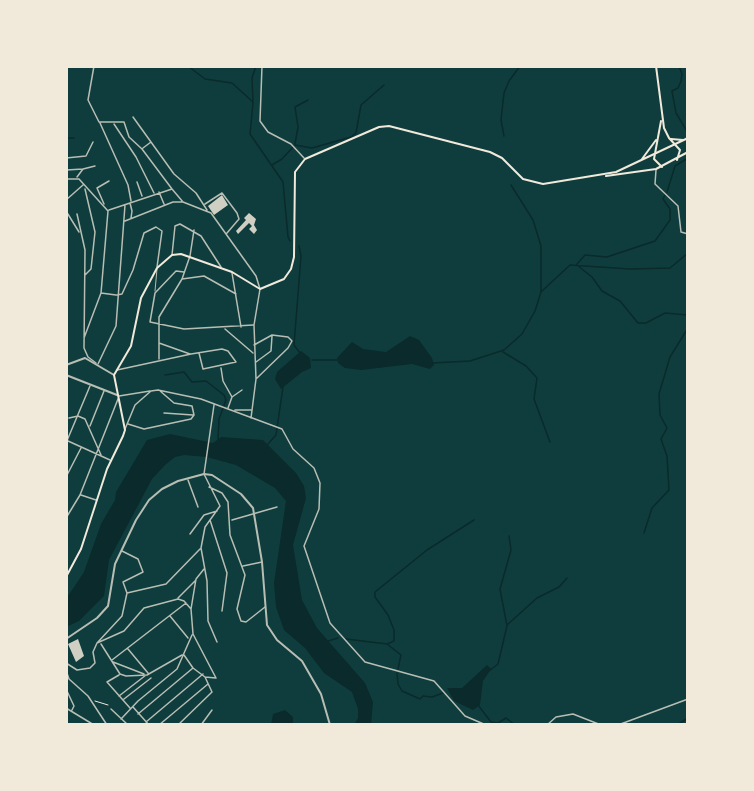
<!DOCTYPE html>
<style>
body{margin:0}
#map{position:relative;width:754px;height:791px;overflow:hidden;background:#0f3d3e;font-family:Poppins,sans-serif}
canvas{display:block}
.frame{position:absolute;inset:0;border:68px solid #f1e9da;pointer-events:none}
</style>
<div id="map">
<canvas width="754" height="791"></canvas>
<div class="frame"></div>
</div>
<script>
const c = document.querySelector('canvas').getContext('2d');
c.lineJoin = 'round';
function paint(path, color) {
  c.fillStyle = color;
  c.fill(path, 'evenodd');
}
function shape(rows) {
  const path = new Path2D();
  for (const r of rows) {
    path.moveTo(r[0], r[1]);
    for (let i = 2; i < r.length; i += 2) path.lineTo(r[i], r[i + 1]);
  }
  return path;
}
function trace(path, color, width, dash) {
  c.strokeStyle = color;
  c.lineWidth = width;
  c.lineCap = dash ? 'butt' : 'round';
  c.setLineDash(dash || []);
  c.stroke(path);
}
paint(shape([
 [410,336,419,340,432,358,434,365,430,369,412,364,361,370,345,368,338,363,337,358,352,342,363,349,386,352],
 [301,351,310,358,311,368,302,372,281,389,275,379,277,372],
 [170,434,213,443,221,437,263,440,296,473,304,486,306,498,293,545,302,600,317,628,365,683,373,702,371,725,354,725,358,718,358,709,352,692,324,673,305,648,284,630,276,607,274,583,286,501,275,488,236,465,207,457,184,455,175,457,165,465,152,479,109,560,104,596,79,621,66,627,66,599,84,572,101,524,115,500,116,492,147,440],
 [487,665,491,669,483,681,480,705,473,710,454,701,447,688,462,688],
 [285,710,293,717,293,725,271,725,273,714]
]), '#0a2a2b');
trace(shape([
 [188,66,205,79,232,83,253,102],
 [256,66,252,78,253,103,250,134,283,182,288,237,290,241],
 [679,66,682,74,681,81,678,88,672,91,676,113,688,133],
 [504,136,501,120,504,93,509,81,520,66],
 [66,138,74,138],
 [295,144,298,127,295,107,308,100],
 [295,145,312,148,351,137,356,133,361,105,384,85],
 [272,165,282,159,293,147],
 [667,192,675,166,688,158],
 [299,246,301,256,294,345,300,353],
 [577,264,585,255,607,257,655,241,670,220,670,209,663,199,665,195],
 [577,265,592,277,602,291,620,301,638,323,646,323,665,313,688,315],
 [542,291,570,265,630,269,670,268,688,253],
 [503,352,526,366,537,378,534,399,550,442],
 [312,360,337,360],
 [432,363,470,361,504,350,522,334,535,311,541,292,541,246,533,220,511,185],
 [165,375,184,372,192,382,206,381,224,395,226,400,219,419,218,439],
 [66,382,70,378],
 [268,444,276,435,283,387],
 [644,533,652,508,669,490,667,456,661,439,667,428,660,415,659,394,670,357,688,328],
 [507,625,537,598,559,587,567,578],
 [346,639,387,644,401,655,398,669],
 [328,641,338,638],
 [387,644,394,641,394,630,388,615,375,597,375,592,427,550,474,520],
 [489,671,498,664,507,626,500,589,511,550,509,536],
 [397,673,398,684,402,691,420,699,423,696,432,697,443,693],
 [478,705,491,722,498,723,506,718,515,725],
 [677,725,688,718]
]), '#0a2a2b', 1.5);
paint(shape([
 [222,195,228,205,214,215,208,206],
 [249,213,256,219,254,225,257,230,254,234,249,229,252,226,249,223,238,234,236,231,246,220,244,218],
 [78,639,84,656,76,662,68,644]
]), '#cfcfc3');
trace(shape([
 [95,701,108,705]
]), '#f1e9da', 1);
trace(shape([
 [155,291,157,269]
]), '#b8beb3', 1);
trace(shape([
 [94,66,88,100,99,122,124,122,129,137,142,149,172,189,183,202,211,213,256,276,260,289,254,325,256,379,251,418],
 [262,66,260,121,268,132,291,144,304,158],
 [133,117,174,174,196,193,207,210],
 [100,123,128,185,131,201],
 [114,124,136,157,154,193],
 [143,148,151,142],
 [66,158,86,156,93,142],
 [66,170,83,169],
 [656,170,655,184,678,206,681,232,688,234],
 [77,177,83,169,95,166],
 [66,179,79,179,108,211,101,293,84,338],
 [137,182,142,196],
 [85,189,95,232,91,269,85,275],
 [159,192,164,204],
 [66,200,83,185],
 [130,203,132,211,131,218],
 [104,204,97,188,109,181],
 [205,204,222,193,237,213,239,219,227,233],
 [109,210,172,189],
 [66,211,79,232],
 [77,214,85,250,84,348,88,357,96,363],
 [125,221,173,202,183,202],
 [172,255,175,226,180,224,201,236,221,267],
 [184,272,176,271,155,293,150,322,184,329,253,325],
 [232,273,241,327],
 [182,279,204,276,236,294],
 [101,293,116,295],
 [117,295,122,294,133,270,144,233,156,227,162,231,157,267],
 [225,329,253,353],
 [159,343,190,354],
 [254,345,272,335,288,337,292,341,288,348,257,378],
 [159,359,159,317,182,279,190,256,194,230],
 [256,362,271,351,272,336],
 [98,364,116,326,125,205],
 [221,368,223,381,232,397],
 [117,370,191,354,222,349,228,351,236,362,203,369,199,353],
 [159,390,174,403,192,406,194,415],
 [119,396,150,391],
 [214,405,204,474,220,506,205,527,201,548,207,581,208,621,217,642],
 [228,408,232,397,242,390],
 [235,410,251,410],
 [164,413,193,415],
 [69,418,78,416,85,419,101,455],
 [128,424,144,429,191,419,194,415],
 [90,426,104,391],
 [125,429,135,405,151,391,158,390,201,399,282,429,293,449,314,468,320,483,319,509,304,546,330,623,365,662,434,681,465,716,486,725],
 [68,441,110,460],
 [66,443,90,386],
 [66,477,81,448],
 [188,480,198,507],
 [209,487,222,493,228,502,230,535,245,575,237,609,241,621,246,622,265,607],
 [81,495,96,500],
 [66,518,80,495,118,399],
 [210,520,227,573,222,611],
 [232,520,277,507],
 [190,534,204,515,217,511],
 [243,566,262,562],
 [127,593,166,584,200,549],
 [178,598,196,580],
 [191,609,196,579,204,569],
 [170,616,188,638],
 [97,643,122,616,127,593,123,582,143,572,138,559,122,551],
 [101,644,120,674,126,676,147,675,182,655],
 [128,649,148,673],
 [112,660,186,603],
 [66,661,66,669],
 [113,662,144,674],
 [66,663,77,670,90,668,95,663,93,652,97,643,124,631,144,608,178,599,184,601,191,609,193,634,216,678,205,677],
 [66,670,69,679,88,696,107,725],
 [119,675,107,682,130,708],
 [66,689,74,706,72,710],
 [119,696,146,675],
 [124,699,151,678],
 [133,707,149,725],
 [66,708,94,725],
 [111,709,128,725],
 [138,714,193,668],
 [121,719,138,701,177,669,192,635],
 [146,722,203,674],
 [159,725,208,684],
 [178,725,212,692,205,677,193,668,184,655],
 [201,725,212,710],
 [547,725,556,717,573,714,601,725],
 [618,725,688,699]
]), '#b8beb3', 1.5);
trace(shape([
 [66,365,85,358,114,375],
 [66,375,117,395],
 [66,639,97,618,108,606,115,564,136,520,149,500,162,489,178,481,204,474,212,475,241,494,253,508,262,562,267,625,277,640,302,661,321,694,330,725]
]), '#b8beb3', 2);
trace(shape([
 [656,66,664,128,669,138,680,150,677,160],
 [661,121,654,159,662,167],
 [671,139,683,140],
 [642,159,656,140],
 [606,176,656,169,688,152],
 [66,577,81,549,107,469,123,436,125,430,114,375,131,346,141,298,157,268,172,255,181,254,232,272,260,289,284,279,291,269,294,257,295,172,305,159,379,127,389,126,490,152,502,158,523,179,543,184,616,172,688,138]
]), '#f1e9da', 2);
</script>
